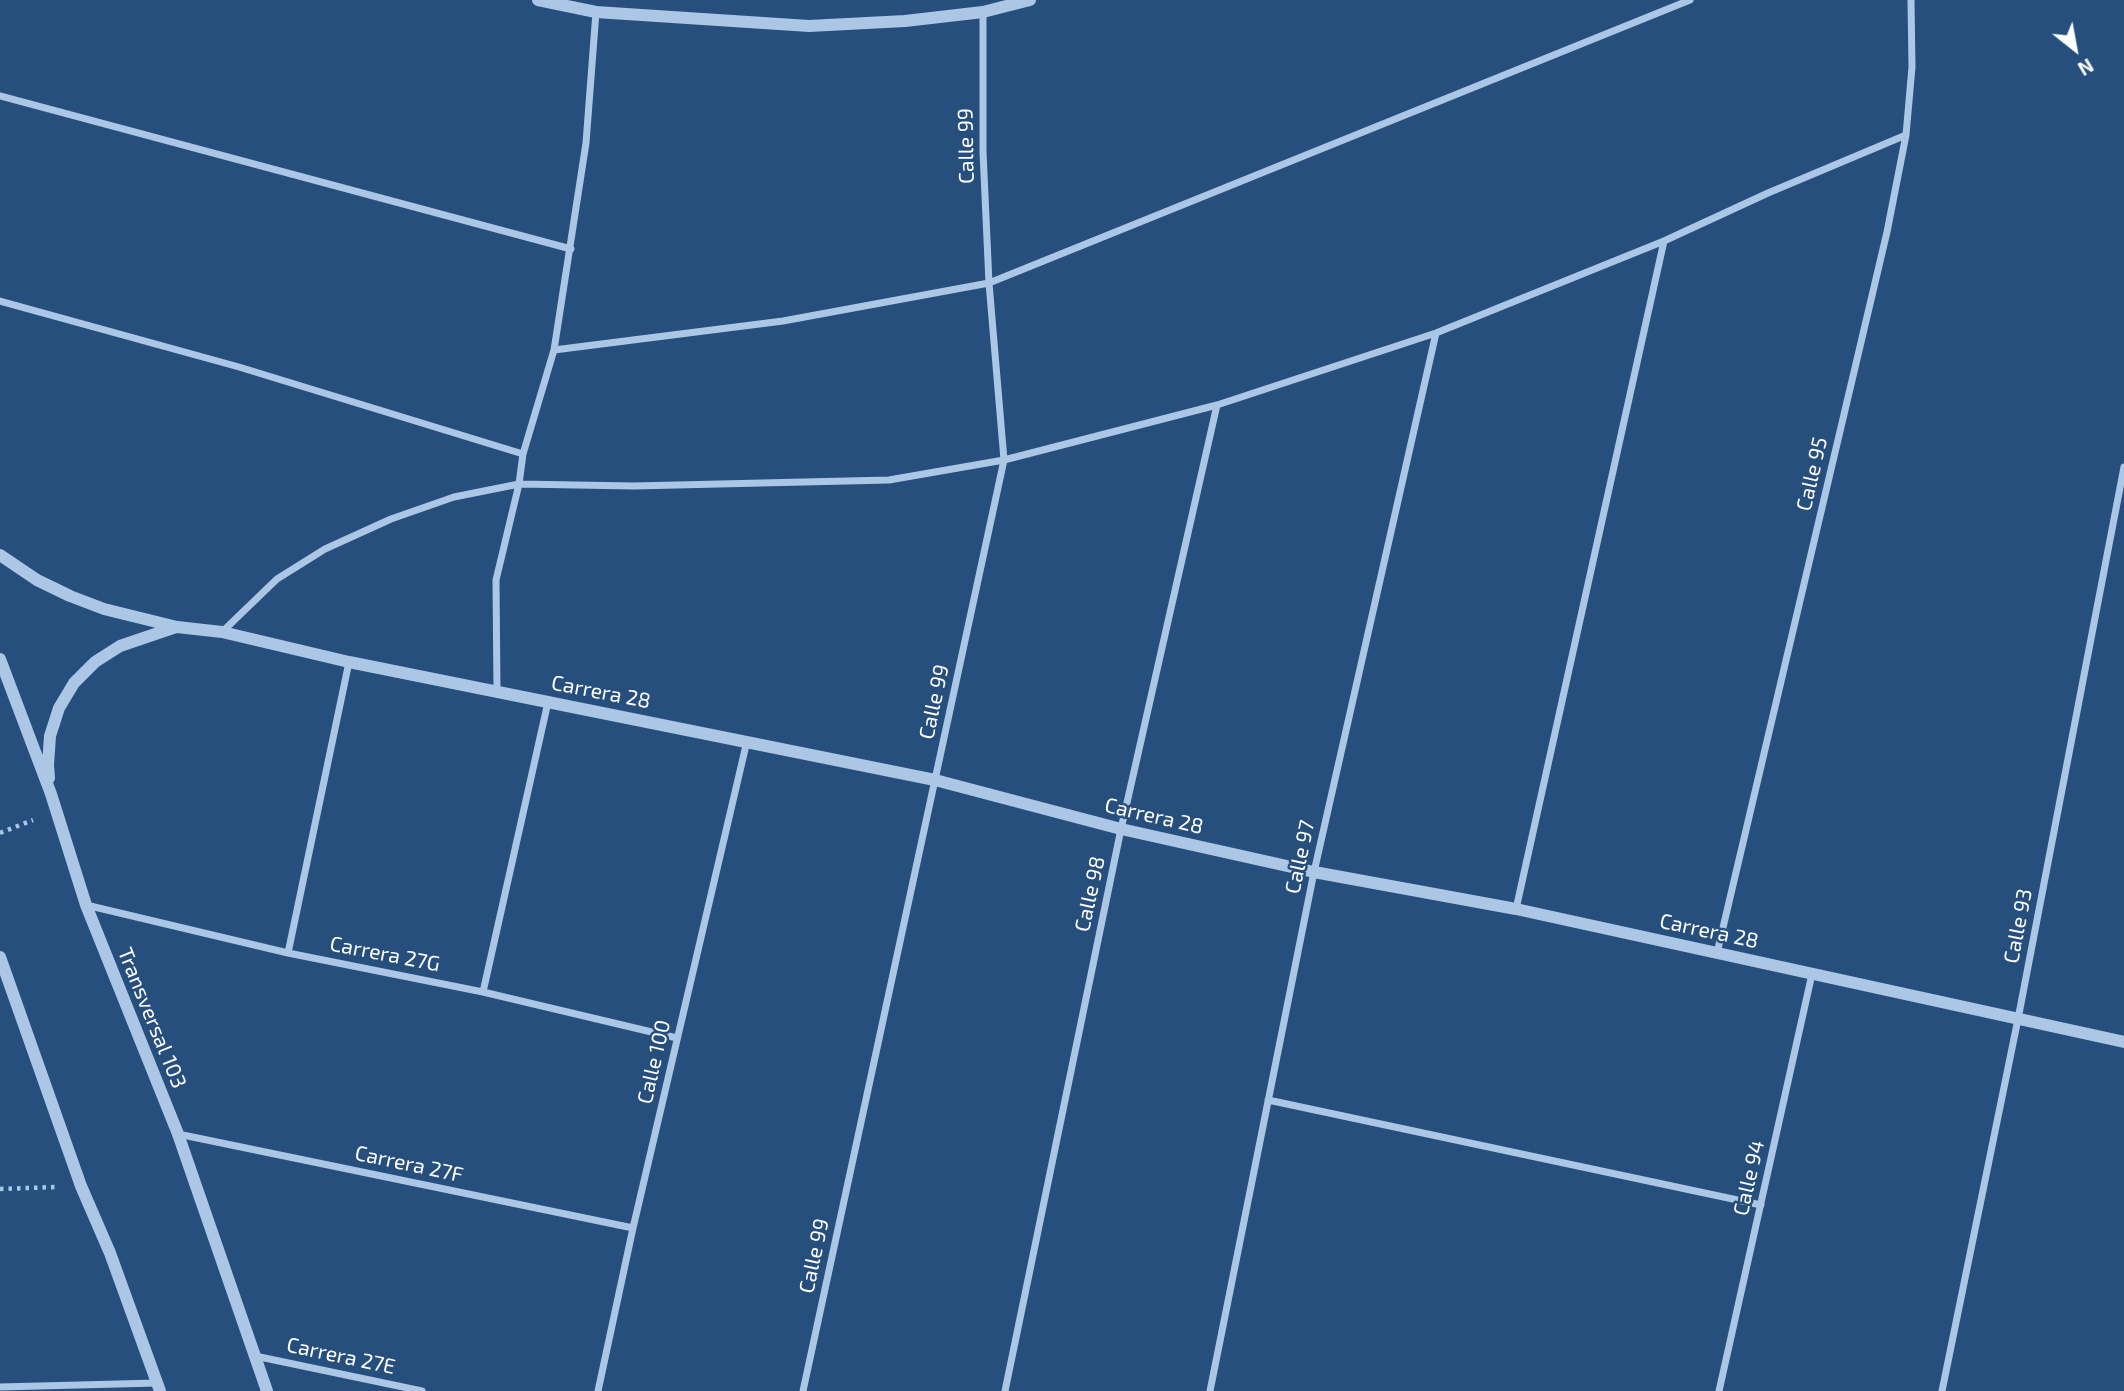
<!DOCTYPE html>
<style>
body{margin:0}
#map{position:relative;width:2124px;height:1391px;overflow:hidden;background:#264f7d;font-family:"Exo 2",sans-serif}
canvas{display:block}
.north{position:absolute;left:2040px;top:14px;width:70px;height:70px;-webkit-text-stroke:5px #264f7d;paint-order:stroke;rotate:149deg;font-size:19px;font-weight:700;line-height:28px;text-align:center;color:#fff}
.north::after{content:'';display:block;margin:auto;width:24px;height:32px;background:#fff;clip-path:polygon(50% 0,100% 100%,50% 72%,0 100%)}
</style>
<div id="map">
<canvas width="2124" height="1391"></canvas>
<div class="north">N</div>
</div>
<script>
const c = document.querySelector('canvas').getContext('2d');
c.lineJoin = 'round';
function shape(rows) {
  const path = new Path2D();
  for (const r of rows) {
    path.moveTo(r[0], r[1]);
    for (let i = 2; i < r.length; i += 2) path.lineTo(r[i], r[i + 1]);
  }
  return path;
}
function trace(path, color, width, dash) {
  c.strokeStyle = color;
  c.lineWidth = width;
  c.lineCap = dash ? 'butt' : 'round';
  c.setLineDash(dash || []);
  c.stroke(path);
}
function label(font, color, halo, rows, align = 'center') {
  c.font = font + ' "Exo 2",sans-serif';
  c.lineWidth = 5;
  c.setLineDash([]);
  c.textBaseline = 'middle';
  c.strokeStyle = halo;
  c.fillStyle = color;
  for (const [text, x, y, turn = 0] of rows) {
    c.save();
    c.translate(x, y);
    c.rotate((+turn || 0) * Math.PI / 180);
    c.textAlign = isNaN(turn) ? turn : align;
    if (halo) c.strokeText(text, 0, 0);
    c.fillText(text, 0, 0);
    c.restore();
  }
}
trace(shape([
 [0,833,33,820],
 [0,1189,55,1187]
]), '#abc7e5', 4.5, [3.5, 5]);
trace(shape([
 [0,96,571,249],
 [0,301,239,367,523,454],
 [554,350,783,321,989,283,1690,0],
 [222,632,277,579,325,549,391,519,454,497,519,484,634,486,889,480,1004,460,1217,405,1436,333,1664,241,1768,193,1906,135],
 [497,690,496,580,519,484,523,454,554,350,586,143,596,12],
 [86,905,288,953,483,992,677,1038],
 [1516,909,1664,241],
 [288,953,349,662],
 [1717,953,1887,232,1906,135,1912,67,1911,0],
 [483,992,548,702],
 [1268,1100,1761,1205],
 [178,1134,633,1228],
 [255,1356,422,1391],
 [0,1387,157,1383],
 [598,1391,633,1228,747,741],
 [803,1391,1004,460,989,283,983,152,983,12],
 [1005,1391,1121,829,1217,405],
 [1210,1391,1314,872,1436,333],
 [1719,1391,1812,974],
 [1942,1391,2018,1019,2124,467]
]), '#abc7e5', 7);
trace(shape([
 [538,0,596,12,809,26,905,21,983,12,1030,0],
 [0,555,37,580,70,596,104,609,177,627,222,632,349,662,935,780,1121,829,1314,872,1516,909,2124,1042],
 [0,659,51,794,86,905,178,1134,267,1391],
 [49,778,48,765,50,736,59,708,74,683,95,662,120,646,176,627],
 [0,957,81,1186,110,1253,160,1391]
]), '#abc7e5', 12);
label('21px', '#fff', '#264f7d', [
 ["Calle 99",966,146,-91],
 ["Calle 95",1812,474,-77],
 ["Carrera 28",601,692,11],
 ["Calle 99",934,702,-78],
 ["Carrera 28",1154,816,13],
 ["Calle 97",1300,857,-78],
 ["Calle 98",1090,894,-78],
 ["Calle 93",2018,926,-79],
 ["Carrera 28",1709,931,12],
 ["Carrera 27G",385,954,11],
 ["Transversal 103",152,1018,68],
 ["Calle 100",654,1062,-77],
 ["Carrera 27F",409,1164,12],
 ["Calle 94",1749,1178,-77],
 ["Calle 99",814,1256,-78],
 ["Carrera 27E",341,1356,12]
]);
</script>
